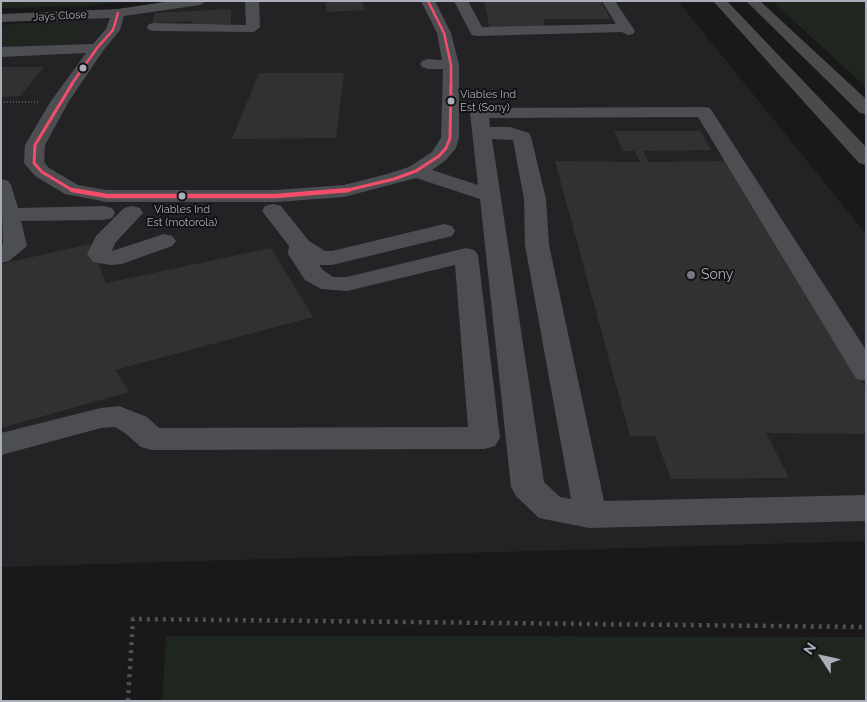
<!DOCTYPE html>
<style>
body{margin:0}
#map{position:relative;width:867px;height:702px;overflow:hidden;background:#191919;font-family:Raleway,sans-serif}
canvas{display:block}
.frame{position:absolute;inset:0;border:2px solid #aaaeba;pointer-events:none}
.north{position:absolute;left:797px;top:632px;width:50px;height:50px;-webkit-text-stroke:4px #131315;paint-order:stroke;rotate:305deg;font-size:14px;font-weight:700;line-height:20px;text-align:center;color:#aaaeba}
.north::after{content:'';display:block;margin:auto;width:18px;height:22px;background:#aaaeba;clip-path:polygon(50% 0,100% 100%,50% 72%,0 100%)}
</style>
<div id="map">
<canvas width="867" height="702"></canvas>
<div class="frame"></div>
<div class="north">N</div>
</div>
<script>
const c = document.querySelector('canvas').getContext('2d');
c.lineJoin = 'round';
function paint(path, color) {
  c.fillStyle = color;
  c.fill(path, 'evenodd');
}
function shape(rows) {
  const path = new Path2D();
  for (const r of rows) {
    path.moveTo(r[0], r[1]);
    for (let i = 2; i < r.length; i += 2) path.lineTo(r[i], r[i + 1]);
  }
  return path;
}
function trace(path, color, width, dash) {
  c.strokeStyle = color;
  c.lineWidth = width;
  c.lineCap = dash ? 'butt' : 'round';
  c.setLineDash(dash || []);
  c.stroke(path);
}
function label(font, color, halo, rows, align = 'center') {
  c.font = font + ' Raleway,sans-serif';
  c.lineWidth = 4;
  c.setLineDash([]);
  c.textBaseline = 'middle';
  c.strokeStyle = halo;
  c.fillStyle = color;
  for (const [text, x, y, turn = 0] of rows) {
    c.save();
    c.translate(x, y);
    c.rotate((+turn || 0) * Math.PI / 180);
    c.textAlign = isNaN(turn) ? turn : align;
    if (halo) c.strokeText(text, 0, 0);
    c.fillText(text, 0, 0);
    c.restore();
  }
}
paint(shape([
 [203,1,678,1,866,234,866,541,1,567,1,27]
]), '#232325');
paint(shape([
 [1,1,131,1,84,6,1,8],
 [772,1,866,1,866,87],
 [26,23,74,24,83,27,84,39,33,47,1,44,1,25],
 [166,636,866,637,866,701,162,701]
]), '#1f2620');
paint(shape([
 [325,1,362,1,365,10,327,12],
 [484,1,601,2,611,19,543,19,546,30,490,30],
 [231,9,231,24,192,26,193,21,152,23,155,13],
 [1,67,44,67,20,96,1,97],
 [259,73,344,73,336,138,232,139],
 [614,131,701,131,711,150,643,151,649,162,727,161,866,388,866,434,766,433,789,478,671,479,655,436,630,436,555,161,640,162,635,151,623,151],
 [90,244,106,283,271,248,313,317,115,370,129,392,1,428,1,264]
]), '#313131');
trace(shape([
 [1,102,38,102]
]), '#4f5054', 2, [1, 2]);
trace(shape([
 [128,701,133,619,866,627]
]), '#4f5054', 4.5, [3, 5]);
paint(shape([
 [171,1,206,1,200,5,124,16,120,30,103,51,69,101,45,145,44,162,49,168,78,185,107,190,276,190,344,185,387,174,409,167,432,152,441,138,443,69,428,69,422,67,420,64,422,61,428,59,442,60,437,33,421,1,435,1,451,33,459,65,459,138,456,148,446,160,432,170,478,185,470,113,473,109,479,108,704,107,710,108,866,350,866,381,856,379,852,372,698,117,489,118,490,127,510,127,529,133,531,137,546,199,549,245,604,501,866,495,866,521,589,528,539,518,516,496,511,487,480,199,416,178,344,197,276,202,107,202,65,194,35,176,24,163,25,145,51,101,86,53,1,57,1,47,93,44,106,29,110,18,1,22,1,14,118,9,171,1],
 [492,139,513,140,524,199,525,245,571,499,560,497,544,482,492,139],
 [245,1,259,1,260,27,254,32,154,31,149,30,147,27,149,24,154,23,246,25,245,1],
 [454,1,468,1,482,27,616,24,602,1,615,1,635,31,633,34,628,35,622,32,477,36,472,35,470,32,454,1],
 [1,179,8,181,11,185,18,208,104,206,112,208,115,213,112,218,104,220,21,221,27,246,9,261,1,263,1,245,3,244,1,179],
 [273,204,281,206,309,241,325,251,332,251,444,224,452,226,455,231,452,236,332,265,319,265,323,270,333,277,347,277,466,248,474,250,478,255,500,438,495,446,484,449,152,450,141,447,125,433,115,427,101,428,1,455,1,433,101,408,119,406,147,417,159,428,468,427,455,265,347,291,321,289,305,280,288,254,289,246,262,211,265,206,273,204],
 [132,206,140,208,143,213,115,243,112,251,164,234,172,236,176,241,172,246,122,264,111,265,93,262,87,254,96,236,124,208,132,206]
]), '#4d4e52');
paint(shape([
 [713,1,727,1,866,147,866,165,859,163,713,1],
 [746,1,760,1,866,99,866,114,860,113,746,1]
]), '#4b4b4e');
trace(shape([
 [428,1,444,33,451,65,451,85],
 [71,85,97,48,113,30,118,13]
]), '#f44d6c', 2.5);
trace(shape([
 [72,84,35,145,34,163,42,172,72,190,78,191],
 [344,191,394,179,416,171,439,156,446,148,450,138,451,84]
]), '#f44d6c', 3);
trace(shape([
 [72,190,107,196,276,196,349,190]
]), '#f44d6c', 4.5);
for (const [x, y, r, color] of [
 [83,68,4.5,"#aaaeba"],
 [451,101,4.5,"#aaaeba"],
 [182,196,4.5,"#aaaeba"],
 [691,275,5,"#777a82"]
]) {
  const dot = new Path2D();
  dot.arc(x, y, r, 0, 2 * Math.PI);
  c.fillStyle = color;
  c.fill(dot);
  trace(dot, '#131315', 2);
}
label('11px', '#aaaeba', '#131315', [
 ["Jays Close",60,16,-3]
]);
label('11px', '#aaaeba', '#131315', [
 ["Viables Ind",460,95],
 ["Est (Sony)",460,108],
 ["Viables Ind",182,210,"center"],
 ["Est (motorola)",182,223,"center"]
], 'left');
label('14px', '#aaaeba', '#131315', [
 ["Sony",701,275]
], 'left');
</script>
